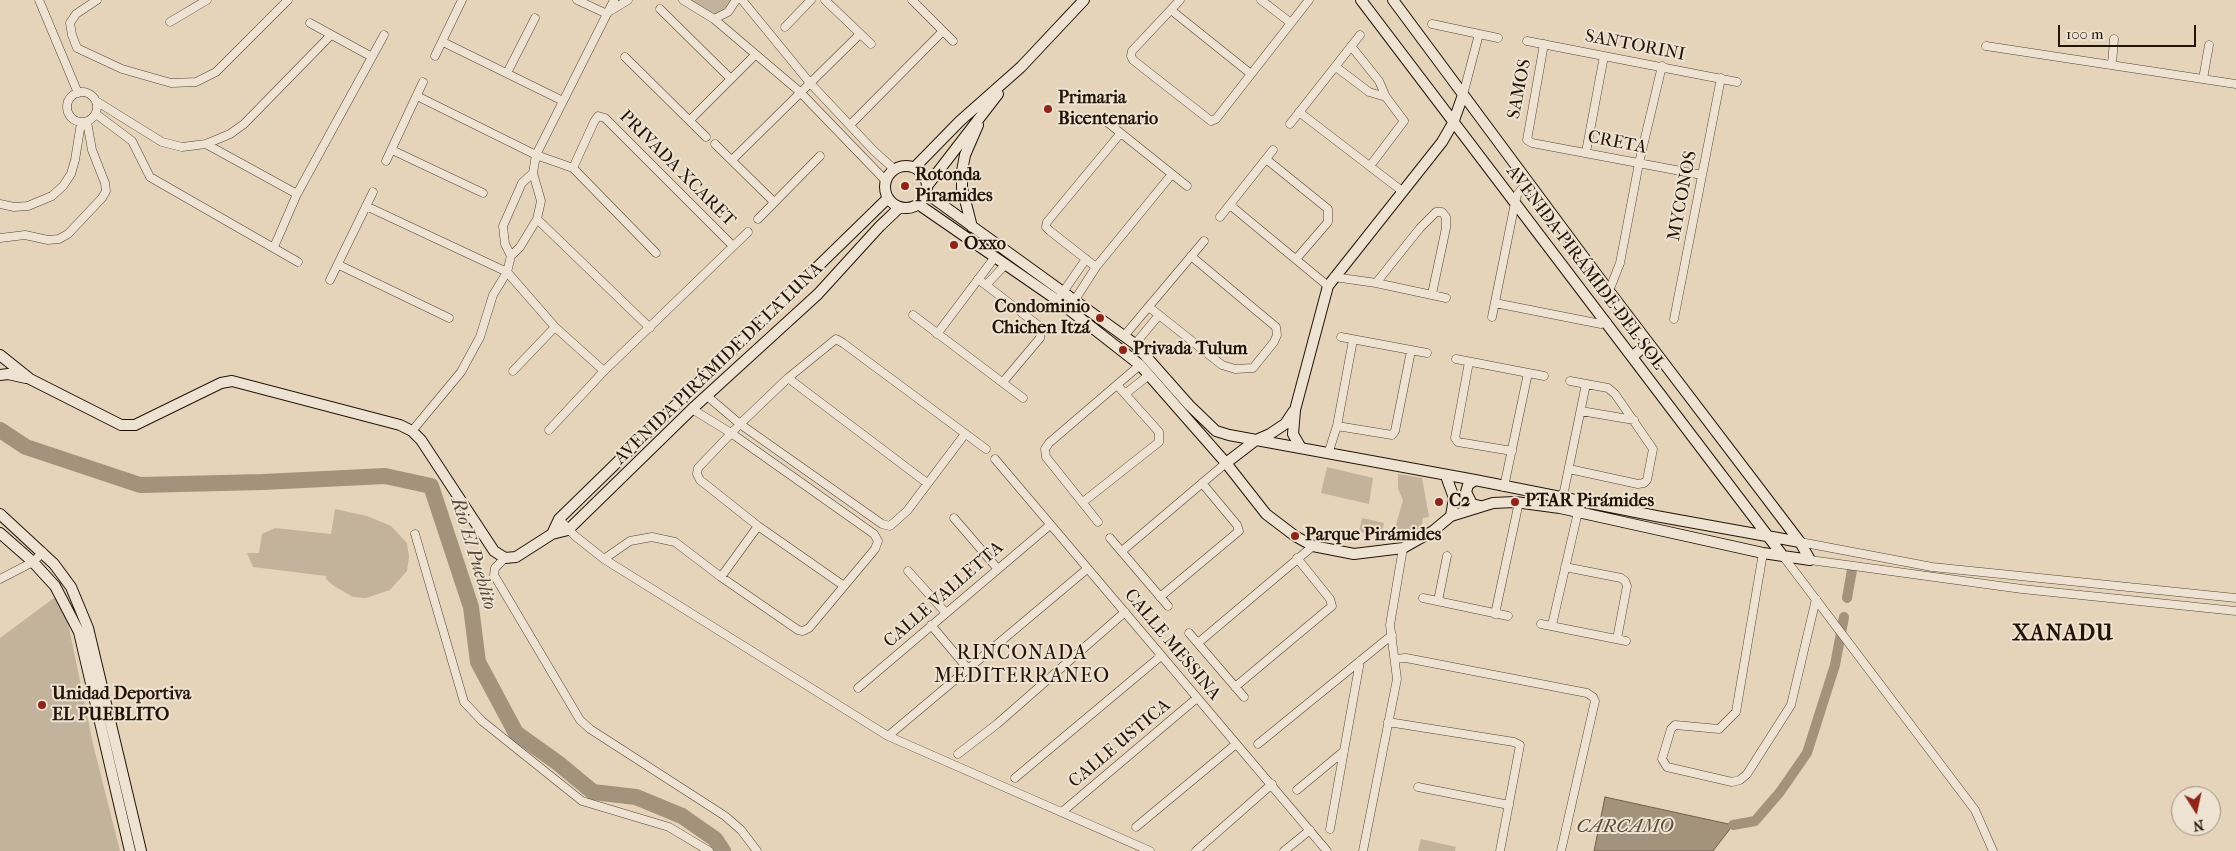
<!DOCTYPE html>
<meta charset="utf-8">
<style>
body{margin:0}
#map{position:relative;width:2236px;height:851px;overflow:hidden;background:#e5d4ba;font-family:"IM FELL French Canon",serif}
canvas{display:block}
.north{position:absolute;left:2171px;top:786px;width:50px;height:50px;box-sizing:border-box;background:#eee3d2;border:1px solid #9d9081;border-radius:50%;rotate:170deg;font-size:14px;font-weight:700;line-height:20px;text-align:center;color:#231407}
.north::after{content:'';display:block;margin:auto;width:18px;height:22px;background:#8f2418;clip-path:polygon(50% 0,100% 100%,50% 72%,0 100%)}
.scale{position:absolute;left:2058px;top:25px;width:138px;height:22px;box-sizing:border-box;border:2px solid #231407;border-top:0;padding-left:6px;font-size:15px;line-height:18px;white-space:nowrap;color:#231407;-webkit-text-stroke:4px #eee3d2;paint-order:stroke}
</style>
<div id="map">
<canvas width="2236" height="851"></canvas>
<div class="north">N</div>
<div class="scale">100 m</div>
</div>
<script>
const c = document.querySelector('canvas').getContext('2d');
c.lineJoin = 'round';
function paint(path, color) {
  c.fillStyle = color;
  c.fill(path, 'evenodd');
}
function shape(rows) {
  const path = new Path2D();
  for (const r of rows) {
    if (r.length === 3) {
      path.moveTo(r[0] + r[2], r[1]);
      path.arc(r[0], r[1], r[2], 0, 2 * Math.PI);
      continue;
    }
    path.moveTo(r[0], r[1]);
    for (let i = 2; i < r.length; i += 2) path.lineTo(r[i], r[i + 1]);
  }
  return path;
}
function trace(path, color, width, dash) {
  c.strokeStyle = color;
  c.lineWidth = width;
  c.lineCap = dash ? 'butt' : 'round';
  c.setLineDash(dash || []);
  c.stroke(path);
}
function label(font, color, halo, rows, align = 'center') {
  c.font = font + ' "IM FELL French Canon",serif';
  c.lineWidth = 4;
  c.setLineDash([]);
  c.textBaseline = 'middle';
  c.strokeStyle = halo;
  c.fillStyle = color;
  for (const [text, x, y, turn = 0] of rows) {
    c.save();
    c.translate(x, y);
    c.rotate((+turn || 0) * Math.PI / 180);
    c.textAlign = isNaN(turn) ? turn : align;
    if (halo) c.strokeText(text, 0, 0);
    c.fillText(text, 0, 0);
    c.restore();
  }
}
paint(shape([
 [683,0,736,0,714,19],
 [1327,467,1373,478,1369,504,1321,493],
 [1398,474,1422,478,1429,517,1423,518,1421,528,1393,541,1388,538,1395,528,1403,500,1398,489],
 [335,509,367,516,391,526,407,543,409,557,407,571,390,590,366,598,353,597,334,586,326,579,326,576,253,567,247,553,259,553,262,534,275,528,331,534],
 [1362,518,1384,523,1381,536,1359,532],
 [58,595,68,623,93,744,120,851,0,851,0,638],
 [1421,839,1456,847,1455,851,1418,851]
]), '#c4b39c');
const water = shape([
 [1605,797,1733,825,1713,851,1594,851,1605,797]
]);
paint(water, '#a3937d');
trace(water, '#70604e', 1);
trace(shape([
 [1847,598,1852,570],
 [1733,825,1755,821,1780,792,1807,753,1835,665,1844,617]
]), '#a3937d', 10);
trace(shape([
 [0,430,26,447,140,485,263,482,385,476,431,486,471,607,478,662,516,733,558,763,593,792,636,797,682,816,715,839,723,851]
]), '#a3937d', 16);
const street = shape([
 [39,0,78,93],
 [97,0,76,14,70,23,72,35,77,48,122,69,171,83,196,82,216,72,288,0],
 [577,0,607,14],
 [683,0,714,19,800,92,885,180],
 [742,0,810,83,874,151,894,169],
 [825,0,871,44],
 [912,0,953,41],
 [1180,0,1132,51,1131,56,1133,60,1211,121,1216,119,1309,0],
 [1261,0,1291,23],
 [660,9,731,79],
 [1171,10,1251,74],
 [610,11,628,0],
 [714,19,728,12,736,0],
 [170,22,207,0],
 [310,23,372,57],
 [1432,24,1498,38],
 [785,27,811,0],
 [1527,41,1737,82],
 [443,42,563,101],
 [1544,44,1527,140,1532,143,1702,175],
 [1351,46,1379,81,1386,97,1404,121,1370,166],
 [1986,46,2236,84],
 [435,56,462,0],
 [625,57,706,137],
 [2112,65,2114,39],
 [1336,67,1369,92,1386,97],
 [507,73,535,18],
 [2203,79,2209,45],
 [82,107,15],
 [1463,95,1479,34],
 [417,96,536,155,573,168,656,253],
 [96,101,162,142,182,147,206,144,230,134,244,124,331,35],
 [1299,112,1402,191],
 [96,114,132,141,150,177,298,262],
 [690,120,755,55],
 [1107,122,1187,186],
 [1290,124,1360,35],
 [850,125,943,31],
 [206,144,297,194],
 [715,144,774,202],
 [392,150,483,193],
 [1586,152,1604,56],
 [1266,159,1328,209,1328,222,1297,258],
 [732,160,860,34],
 [386,161,423,82],
 [573,168,594,122,598,116,605,118,732,245],
 [0,204,14,207,28,206,52,196,63,186,71,174,75,160,81,123],
 [1230,205,1328,286],
 [366,206,507,272,555,327,604,371],
 [1220,217,1273,150],
 [537,219,650,328],
 [758,219,820,156],
 [0,238,25,235,48,240,59,239,68,234,102,198,106,191,105,183,92,150,87,122],
 [274,247,297,194,384,35],
 [511,256,505,244,503,226,522,183,533,173],
 [339,265,449,318],
 [1096,267,1050,231,1046,227,1047,222,1120,134],
 [1334,277,1376,283,1446,298],
 [978,279,1039,326,1041,332,1040,338,1003,382],
 [330,280,373,192],
 [1376,283,1420,228,1436,212,1442,212,1446,217,1446,228,1432,294],
 [986,285,1006,264],
 [1609,291,1620,263,1639,163,1662,66],
 [1061,295,1086,259],
 [1495,303,1601,324,1607,322],
 [1149,307,1222,365,1235,369,1253,368,1274,342,1277,335,1276,327,1191,256],
 [1069,309,1096,267,1172,174],
 [913,315,1023,398],
 [1492,317,1515,203,1517,195,1528,181],
 [1674,319,1721,78],
 [937,334,995,257],
 [1124,336,1204,241],
 [1341,337,1427,353],
 [1135,344,1159,315],
 [1456,359,1544,376],
 [1469,362,1455,438,1458,442,1512,451],
 [513,371,555,327],
 [788,378,927,483],
 [1125,394,1149,375],
 [707,396,740,424,882,524,890,526,907,511,965,434],
 [1581,411,1634,420],
 [1337,426,1392,435,1395,431,1411,351],
 [549,430,604,371,748,232],
 [412,431,461,372,480,337,493,295,507,272,511,256,520,247,537,219,541,201,533,173,536,155,614,0],
 [1328,454,1337,426,1353,340],
 [995,459,1327,851],
 [1569,469,1638,484,1644,483,1647,480,1653,449,1615,394,1608,388,1570,381],
 [1504,487,1528,373],
 [1562,501,1586,384],
 [1083,502,1159,442,1159,432,1117,385],
 [954,518,997,568],
 [559,519,575,536,604,559,888,736,1150,851],
 [1098,522,1046,457,1045,449,1049,443,1140,365],
 [415,534,464,702,482,721,582,801,669,827,709,851],
 [1110,538,1168,606],
 [1800,542,1932,567,2236,598],
 [1122,551,1226,463],
 [1763,553,1736,712,1719,729,1675,725,1671,729,1662,759,1667,767,1732,782,1740,780,1747,774,1791,705,1816,599],
 [1783,556,1975,810,1993,851],
 [505,558,495,568,494,575,580,720,590,729,725,816,741,830,757,851],
 [604,559,630,541,652,537,675,542,721,577,798,630,803,631,809,628,875,549,878,541,874,534,731,433,692,409],
 [1810,560,2022,589,2236,611],
 [1565,567,1621,578,1625,581,1627,586,1617,639],
 [908,571,946,613],
 [721,577,758,526],
 [0,579,33,562,43,552],
 [844,586,758,526,700,480,697,474,698,468,740,424,788,378,836,339,843,343,986,449],
 [1160,597,1239,531,1237,525,1202,483],
 [1423,598,1508,616],
 [1438,601,1447,556],
 [1495,614,1519,502],
 [1541,624,1626,641],
 [931,625,969,670],
 [1552,625,1578,512],
 [1189,633,1244,697],
 [1198,643,1313,546],
 [1395,659,1406,658,1587,693,1593,697,1595,701,1561,851],
 [1235,687,1332,606,1330,599,1297,558],
 [858,688,1050,525],
 [1388,722,1514,742,1520,745,1500,851],
 [888,736,1087,569],
 [1258,744,1392,635],
 [958,754,997,724,1125,612],
 [1015,778,1161,656],
 [1418,787,1509,805],
 [1297,790,1344,751],
 [1062,812,1197,698],
 [1136,827,1236,744],
 [1330,829,1360,661],
 [1196,851,1272,784],
 [1284,851,1310,830],
 [1363,851,1397,679,1390,625,1403,548]
]);
const secondary = shape([
 [1361,0,1783,556],
 [1393,0,1609,291,1800,542,1810,560],
 [906,187,21],
 [915,167,960,121,1021,67,1084,0],
 [927,186,998,94],
 [926,193,1135,344,1189,405,1216,431,1229,435,1475,480,1656,516,1800,542],
 [918,204,1057,300,1140,365,1226,463,1266,514,1295,536,1313,546,1354,554,1403,548,1433,531,1451,516,1493,503,1515,502,1560,508,1763,553,1810,560],
 [972,227,962,188,962,171,965,155,978,125],
 [0,355,30,379,121,425,135,425,221,383,232,381,400,425,412,431,421,440,494,551,505,558,516,557,552,534,568,530,692,409,818,294,880,226,900,207],
 [1632,357,1648,343],
 [0,375,8,374,26,378],
 [1301,448,1293,434,1295,410,1328,286,1442,142,1453,123,1463,95],
 [1226,463,1256,440,1270,434,1285,424,1293,412],
 [1446,476,1454,498,1451,516],
 [1475,480,1468,485,1466,492,1472,504,1480,506],
 [0,514,54,564,71,587,88,628,141,851],
 [0,533,33,562,55,586,79,632,130,851],
 [552,534,559,519,888,198]
]);
trace(street, '#544434', 9);
trace(secondary, '#231407', 12);
trace(street, '#eee3d2', 8);
trace(secondary, '#eee3d2', 10);
for (const [x, y, r, color] of [
 [1048,109,5,"#8f2418"],
 [905,186,5,"#8f2418"],
 [954,245,5,"#8f2418"],
 [1100,318,5,"#8f2418"],
 [1123,350,5,"#8f2418"],
 [1439,502,5,"#8f2418"],
 [1515,502,5,"#8f2418"],
 [1295,536,5,"#8f2418"],
 [42,705,5,"#8f2418"]
]) {
  const dot = new Path2D();
  dot.arc(x, y, r, 0, 2 * Math.PI);
  c.fillStyle = color;
  c.fill(dot);
  trace(dot, '#eee3d2', 2);
}
label('18px', '#231407', '#eee3d2', [
 ["SANTORINI",1635,46,11],
 ["SAMOS",1520,89,-79],
 ["CRETA",1617,143,11],
 ["PRIVADA XCARET",677,169,45],
 ["MYCONOS",1683,196,-79],
 ["AVENIDA PIRÁMIDE DEL SOL",1585,268,53],
 ["AVENIDA PIRÁMIDE DE LA LUNA",719,364,-44],
 ["CALLE VALLETTA",944,595,-41],
 ["CALLE MESSINA",1172,645,50],
 ["CALLE USTICA",1120,744,-40]
]);
label('bold 18px', '#231407', '#eee3d2', [
 ["Primaria",1058,99],
 ["Bicentenario",1058,120],
 ["Rotonda",915,176],
 ["Piramides",915,197],
 ["Oxxo",964,245],
 ["Condominio",1090,308,"right"],
 ["Chichen Itzá",1090,329,"right"],
 ["Privada Tulum",1133,350],
 ["C2",1449,502],
 ["PTAR Pirámides",1525,502],
 ["Parque Pirámides",1305,536],
 ["Unidad Deportiva",52,695],
 ["EL PUEBLITO",52,716]
], 'left');
label('italic 19px', '#564736', '#eee3d2', [
 ["Rio El Pueblito",473,554,73],
 ["CARCAMO",1625,827]
]);
c.letterSpacing = '1px';
label('20px', '#231407', '#eee3d2', [
 ["RINCONADA",1022,654],
 ["MEDITERRANEO",1022,677]
]);
c.letterSpacing = '0px';
c.letterSpacing = '1px';
label('bold 22px', '#231407', '#eee3d2', [
 ["XANADU",2063,635]
]);
c.letterSpacing = '0px';
</script>
